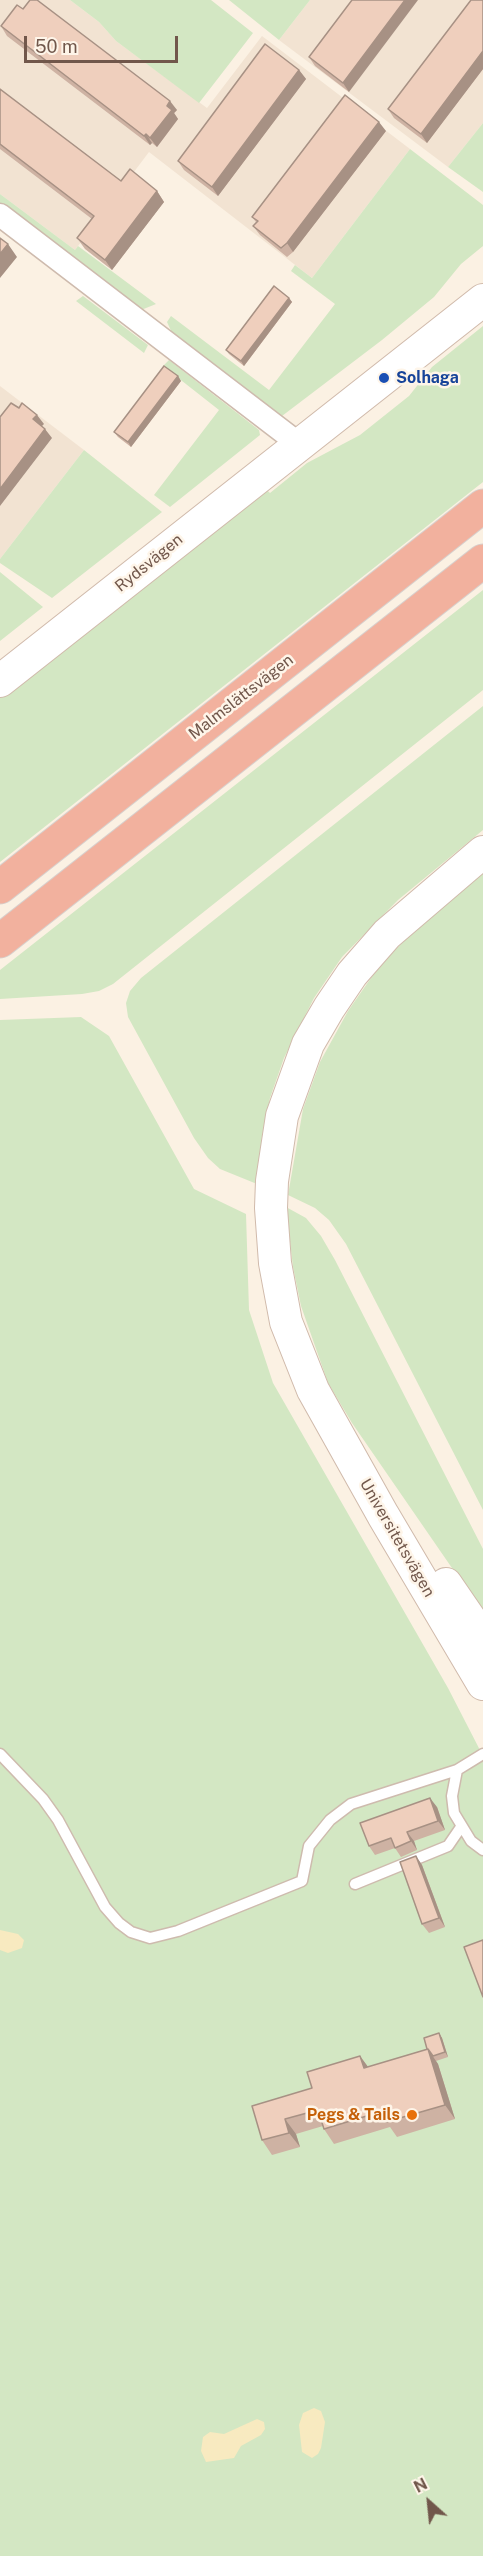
<!DOCTYPE html>
<meta charset="utf-8">
<style>
body{margin:0}
#map{position:relative;width:483px;height:2556px;overflow:hidden;background:#fbf1e3;font-family:"Public Sans",sans-serif}
canvas{display:block}
.north{position:absolute;left:399px;top:2472px;width:60px;height:60px;-webkit-text-stroke:4px #fef5e9;paint-order:stroke;rotate:333deg;font-size:16px;font-weight:700;line-height:24px;text-align:center;color:#71574b}
.north::after{content:'';display:block;margin:auto;width:21px;height:27px;background:#71574b;clip-path:polygon(50% 0,100% 100%,50% 72%,0 100%)}
.scale{position:absolute;left:24px;top:36px;width:154px;height:27px;box-sizing:border-box;border:3px solid #71574b;border-top:0;padding-left:8px;font-size:18px;line-height:21px;white-space:nowrap;color:#71574b;-webkit-text-stroke:4px #fef5e9;paint-order:stroke}
</style>
<div id="map">
<canvas width="483" height="2556"></canvas>
<div class="north">N</div>
<div class="scale">50 m</div>
</div>
<script>
const c = document.querySelector('canvas').getContext('2d');
c.lineJoin = 'round';
function paint(path, color) {
  c.fillStyle = color;
  c.fill(path, 'evenodd');
}
function shape(rows) {
  const path = new Path2D();
  for (const r of rows) {
    path.moveTo(r[0], r[1]);
    for (let i = 2; i < r.length; i += 2) path.lineTo(r[i], r[i + 1]);
  }
  return path;
}
function trace(path, color, width, dash) {
  c.strokeStyle = color;
  c.lineWidth = width;
  c.lineCap = dash ? 'butt' : 'round';
  c.setLineDash(dash || []);
  c.stroke(path);
}
function label(font, color, halo, rows, align = 'center') {
  c.font = font + ' "Public Sans",sans-serif';
  c.lineWidth = 5;
  c.setLineDash([]);
  c.textBaseline = 'middle';
  c.strokeStyle = halo;
  c.fillStyle = color;
  for (const [text, x, y, turn = 0] of rows) {
    c.save();
    c.translate(x, y);
    c.rotate((+turn || 0) * Math.PI / 180);
    c.textAlign = isNaN(turn) ? turn : align;
    if (halo) c.strokeText(text, 0, 0);
    c.fillText(text, 0, 0);
    c.restore();
  }
}
paint(shape([
 [0,0,70,0,99,22,116,41,207,108,262,36,410,149,312,278,149,152,75,250,0,194],
 [310,0,483,0,483,123,448,167,279,40],
 [0,386,84,450,0,559]
]), '#f2e3d2');
paint(shape([
 [70,0,211,0,253,33,199,103,116,41,99,22],
 [229,0,310,0,279,40],
 [483,123,483,192,448,167],
 [410,149,483,205,483,246,461,264,434,297,382,340,282,416,173,335,167,322,171,316,269,390,335,304,291,271,295,265,312,278],
 [0,194,75,250,78,246,156,304,141,310,0,204],
 [83,296,148,345,144,353,76,301],
 [483,326,483,482,0,862,0,697,265,488,270,493,307,463,360,435,409,396,432,367],
 [169,360,259,430,260,435,170,507,154,495,219,410,163,366],
 [84,450,162,512,52,598,0,563,0,559],
 [0,572,43,607,0,641],
 [483,590,483,690,113,984,99,991,82,994,0,999,0,970],
 [483,706,483,830,398,900,342,957,314,998,284,1058,270,1098,262,1136,257,1184,220,1169,208,1158,194,1138,128,1017,126,1003,130,991,141,978],
 [483,873,483,1510,346,1244,329,1220,315,1208,288,1195,303,1109,320,1062,348,1011,380,965,422,923],
 [81,1017,109,1036,194,1189,246,1214,249,1310,273,1383,448,1688,483,1756,483,2556,0,2556,0,1020],
 [286,1207,306,1218,321,1236,335,1260,483,1549,483,1613,352,1423,328,1383,301,1306,293,1267]
]), '#d3e7c3');
paint(shape([
 [0,1930,18,1934,24,1940,22,1948,8,1953,0,1950],
 [314,2408,321,2411,325,2422,321,2448,318,2454,312,2458,302,2452,299,2425,303,2413],
 [257,2419,264,2422,265,2429,261,2435,241,2446,234,2458,206,2462,201,2451,203,2437,210,2432,224,2434]
]), '#f8eac0');
const lane = shape([
 [0,1754,43,1799,58,1820,105,1907,119,1923,131,1932,150,1938,178,1931,302,1881,309,1846,330,1820,351,1804,457,1770,483,1754],
 [457,1770,452,1796,454,1813,471,1841,483,1850],
 [355,1884,448,1846,461,1827]
]);
const street = shape([
 [0,215,299,444]
]);
const secondary = shape([
 [0,681,483,300],
 [483,852,387,934,352,974,329,1008,308,1044,282,1116,272,1181,271,1208,275,1263,286,1322,313,1390,383,1515,483,1684],
 [446,1584,483,1638]
]);
const highway = shape([
 [0,887,483,506],
 [0,941,483,561]
]);
trace(lane, '#cebbae', 13);
trace(street, '#cebbae', 25);
trace(secondary, '#d0baab', 34);
trace(highway, '#d7d0cd', 35);
trace(lane, '#fff', 10);
trace(street, '#fff', 22);
trace(secondary, '#fff', 32);
trace(highway, '#f2b19e', 33);
paint(shape([
 [352,0,349,92,315,66,309,57],
 [483,0,483,69,427,143,394,118,388,109],
 [23,9,177,110,174,113,178,119,157,147,152,143,150,145,7,36,1,26],
 [299,70,306,79,218,196,184,170,178,161],
 [0,89,121,181,157,191,164,202,112,270,85,249,77,238,92,219,0,149],
 [386,131,293,252,287,257,260,235,253,226,256,222,252,217],
 [289,298,292,302,244,366,229,354,226,350],
 [178,376,181,381,131,447,118,437,114,432],
 [437,1807,445,1830,414,1841,417,1850,401,1857,395,1848,375,1855,369,1846],
 [416,1856,422,1865,445,1927,429,1933,422,1924],
 [439,2033,442,2038,448,2057,436,2061,438,2064,455,2119,397,2137,390,2127,334,2144,324,2129,323,2126,296,2134,300,2147,272,2155,262,2140,312,2088,360,2056,368,2067,427,2049]
]), '#ceb2a3');
paint(shape([
 [405,0,418,0,349,92,343,83],
 [483,51,483,69,427,143,421,134],
 [299,70,306,79,218,196,212,187],
 [170,101,177,110,174,113,178,119,157,147,150,138],
 [379,122,386,131,293,252,287,243],
 [146,134,152,143,150,145,144,136],
 [157,191,164,202,112,270,105,260],
 [8,244,17,257,0,278,0,254],
 [289,298,292,302,244,366,241,361],
 [178,376,181,381,131,447,128,442],
 [37,415,44,424,40,428,33,419],
 [45,429,52,438,0,506,0,489],
 [430,1798,437,1807,445,1830,438,1821],
 [407,1832,414,1841,417,1850,411,1841],
 [416,1856,422,1865,445,1927,439,1918],
 [439,2033,442,2038,448,2057,445,2052],
 [428,2049,438,2064,455,2119,445,2105],
 [360,2056,371,2071,364,2068],
 [285,2119,296,2134,300,2147,289,2133]
]), '#a79184');
const building = shape([
 [30,0,37,0,170,101,167,106,172,110,150,138,146,134,144,136,1,26,17,5,23,9,30,0],
 [352,0,405,0,343,83,309,57,352,0],
 [471,0,483,0,483,51,421,134,388,109,471,0],
 [265,44,299,70,212,187,178,161,265,44],
 [0,89,121,181,130,169,157,191,105,260,77,238,94,216,0,144,0,89],
 [345,95,379,122,287,243,281,248,253,226,258,221,252,217,345,95],
 [0,238,8,244,0,254,0,238],
 [274,286,289,298,241,361,226,350,274,286],
 [164,366,178,376,128,442,114,432,164,366],
 [11,403,19,408,22,403,37,415,33,419,45,429,0,489,0,417,11,403],
 [430,1798,438,1821,407,1832,411,1841,395,1848,391,1838,369,1846,360,1823,430,1798],
 [416,1856,439,1918,422,1924,400,1862,416,1856],
 [483,1940,483,1997,464,1947,483,1940],
 [439,2033,445,2052,433,2056,428,2049,427,2049,424,2038,439,2033],
 [428,2049,445,2105,386,2122,383,2111,324,2129,318,2110,285,2119,289,2133,262,2140,252,2106,312,2088,307,2072,360,2056,364,2068,428,2049]
]);
paint(building, '#efcfbd');
trace(building, '#a79184', 1.5);
for (const [x, y, r, color] of [
 [384,378,6,"#1a4fb4"],
 [412,2115,6,"#e8710a"]
]) {
  const dot = new Path2D();
  dot.arc(x, y, r, 0, 2 * Math.PI);
  c.fillStyle = color;
  c.fill(dot);
  trace(dot, '#fef5e9', 2);
}
label('bold 16px', '#164399', '#fef5e9', [
 ["Solhaga",396,378]
], 'left');
label('16px', '#71574b', '#fef5e9', [
 ["Rydsvägen",149,563,-39],
 ["Malmslättsvägen",241,697,-38],
 ["Universitetsvägen",397,1538,60]
]);
label('bold 16px', '#c56008', '#fef5e9', [
 ["Pegs & Tails",400,2115]
], 'right');
</script>
